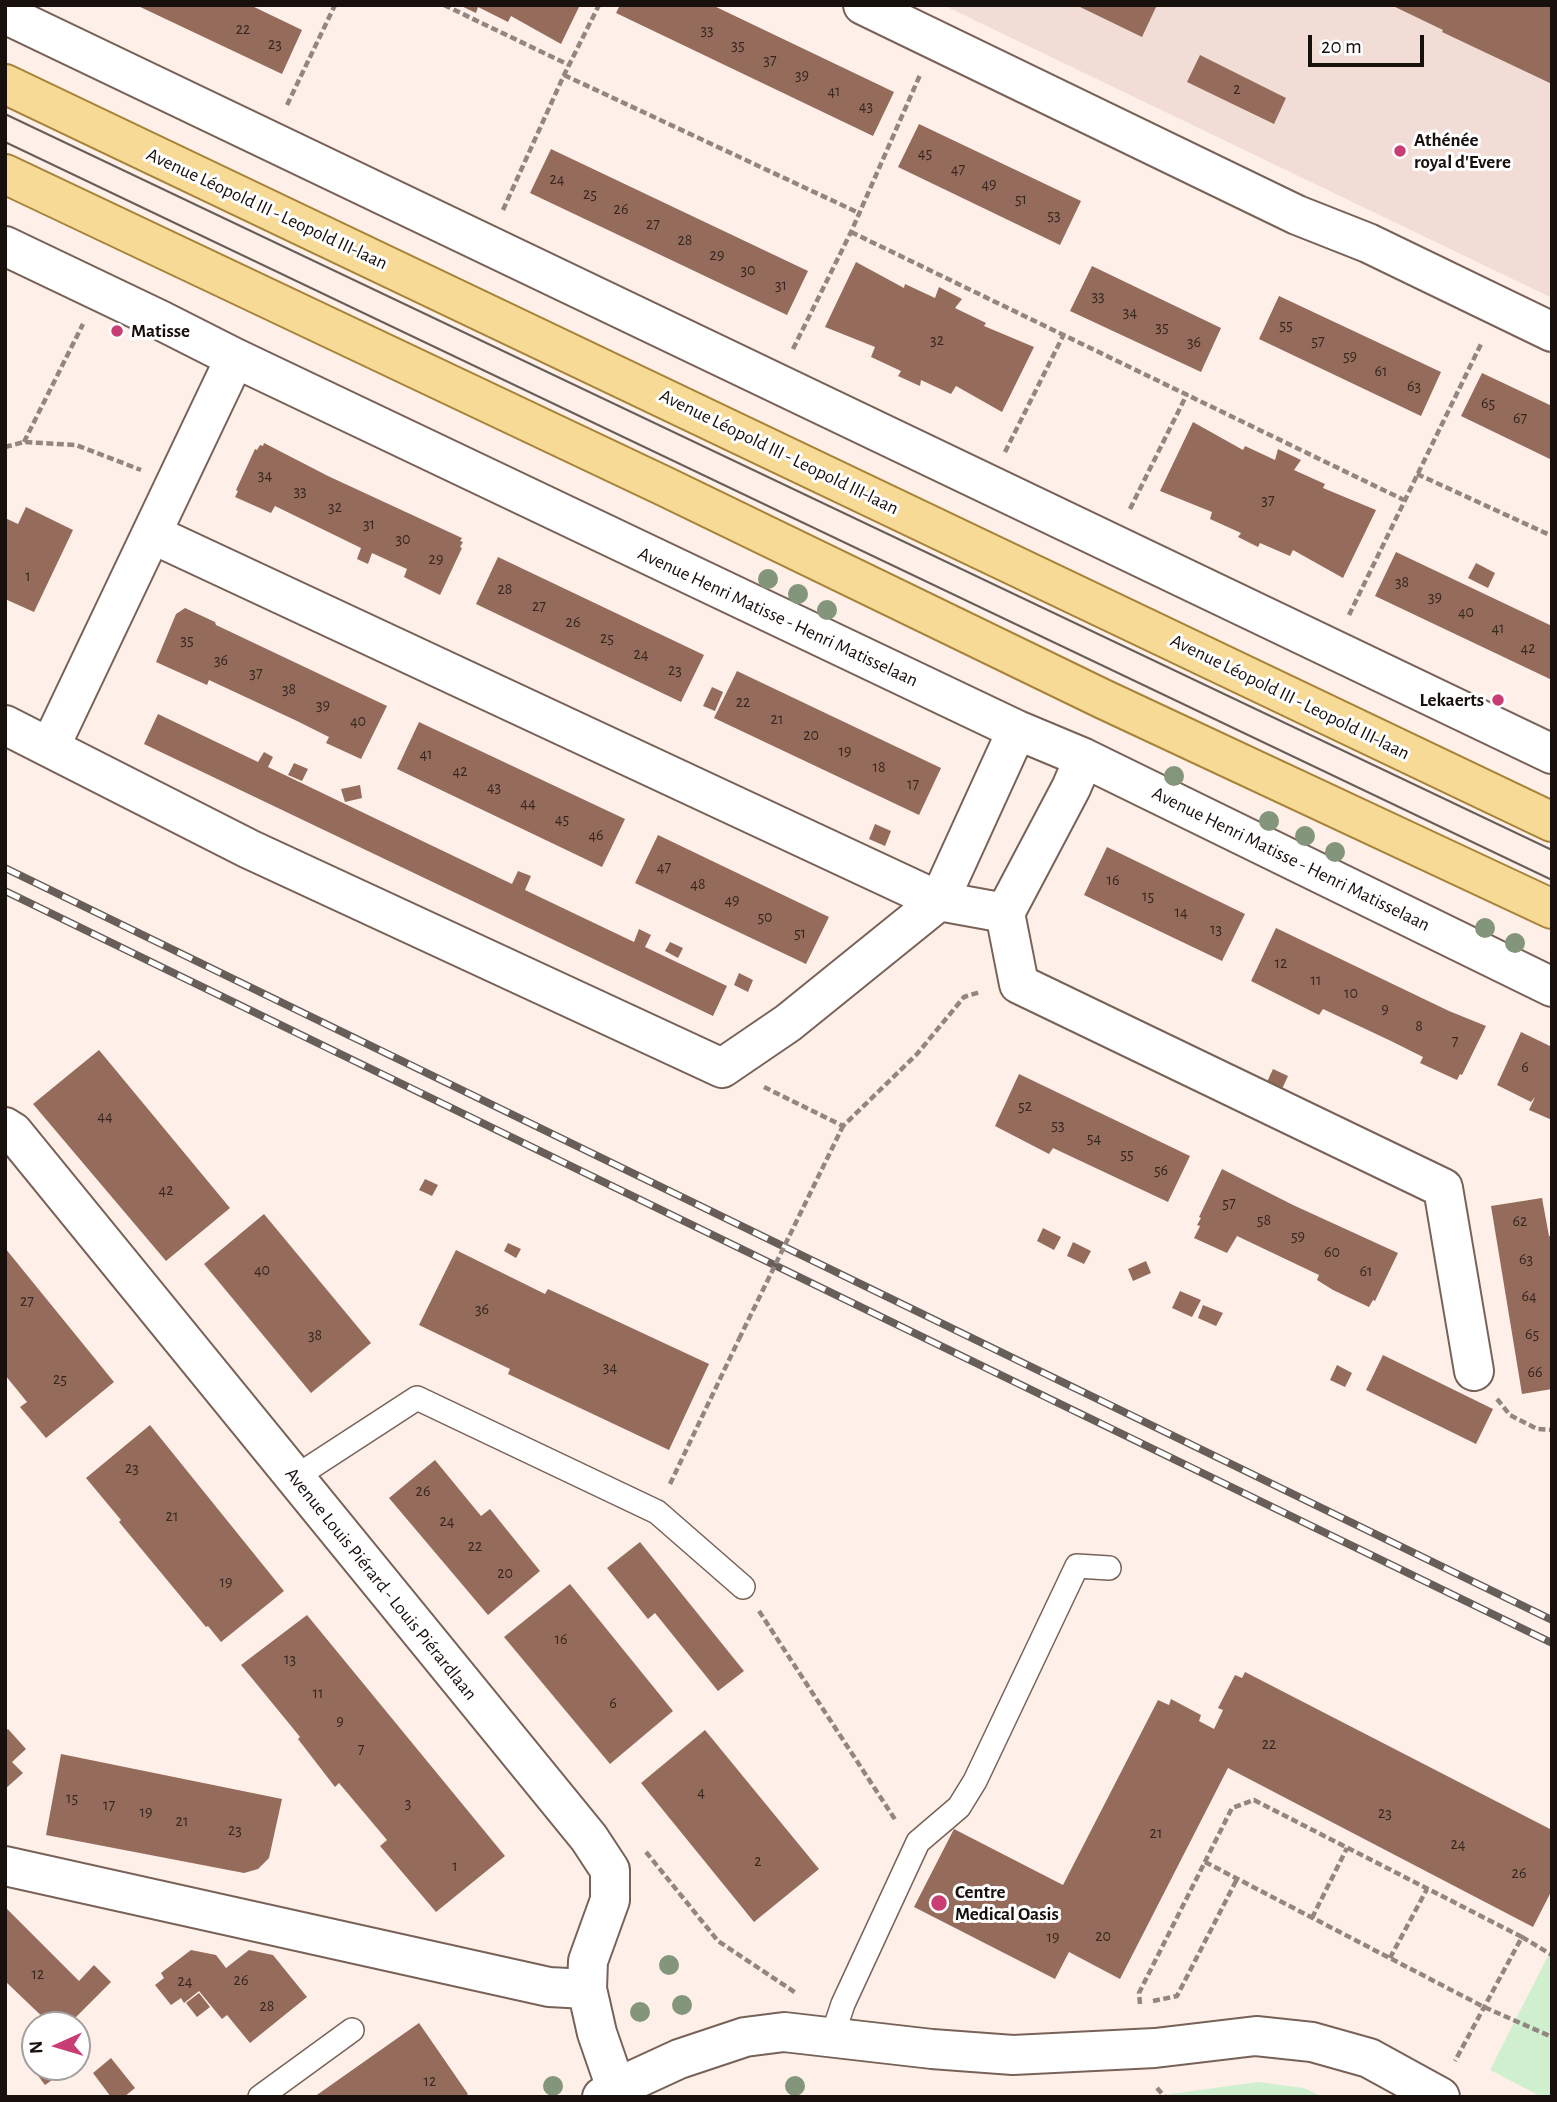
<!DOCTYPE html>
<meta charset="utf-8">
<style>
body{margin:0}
#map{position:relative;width:1557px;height:2102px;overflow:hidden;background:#feefe8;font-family:"Alegreya Sans",sans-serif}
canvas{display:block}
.frame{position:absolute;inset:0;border:7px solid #18100c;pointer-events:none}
.north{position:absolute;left:21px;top:2011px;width:70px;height:70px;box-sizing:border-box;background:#fff;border:2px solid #a39f9e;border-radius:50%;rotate:266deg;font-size:19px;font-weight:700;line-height:28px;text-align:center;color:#18100c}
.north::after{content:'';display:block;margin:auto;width:24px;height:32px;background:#c83d73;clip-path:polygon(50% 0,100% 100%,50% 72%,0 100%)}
.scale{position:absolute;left:1308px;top:35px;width:116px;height:32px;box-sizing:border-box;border:4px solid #18100c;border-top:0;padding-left:9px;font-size:21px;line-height:24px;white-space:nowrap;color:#18100c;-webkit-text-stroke:5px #fff;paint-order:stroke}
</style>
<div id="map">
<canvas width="1557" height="2102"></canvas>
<div class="frame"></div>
<div class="north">N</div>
<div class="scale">20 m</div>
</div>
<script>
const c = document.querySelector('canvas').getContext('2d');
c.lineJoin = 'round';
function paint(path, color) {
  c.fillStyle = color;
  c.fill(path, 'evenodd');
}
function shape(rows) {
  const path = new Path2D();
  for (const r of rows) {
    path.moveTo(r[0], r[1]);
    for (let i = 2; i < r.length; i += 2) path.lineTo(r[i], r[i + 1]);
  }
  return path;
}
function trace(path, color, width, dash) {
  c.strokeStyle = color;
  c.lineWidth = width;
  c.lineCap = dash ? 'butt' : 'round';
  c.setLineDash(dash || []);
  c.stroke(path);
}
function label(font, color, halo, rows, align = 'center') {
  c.font = font + ' "Alegreya Sans",sans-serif';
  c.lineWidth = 6;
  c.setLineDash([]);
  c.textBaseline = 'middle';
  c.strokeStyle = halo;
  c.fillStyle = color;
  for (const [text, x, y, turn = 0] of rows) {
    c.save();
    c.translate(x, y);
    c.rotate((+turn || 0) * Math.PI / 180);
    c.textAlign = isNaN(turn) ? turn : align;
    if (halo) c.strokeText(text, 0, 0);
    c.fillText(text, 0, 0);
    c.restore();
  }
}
paint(shape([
 [943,5,1552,5,1552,298]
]), '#f1ddd5');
paint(shape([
 [1552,1948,1552,2097,1542,2097,1490,2070],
 [1258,2082,1304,2088,1323,2097,1149,2097]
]), '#d0efcf');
paint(shape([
 [136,5,250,5,302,30,282,74],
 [459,5,580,5,561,44,511,16,508,22,478,7,476,13],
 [620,5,712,5,894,92,873,136,616,13],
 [1076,5,1157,5,1142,37],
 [1391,5,1552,5,1552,84,1442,32,1443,30],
 [1200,55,1286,98,1274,124,1187,82],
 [919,124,1081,201,1060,245,898,167],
 [551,149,808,271,787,315,530,193],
 [856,262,904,288,905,284,935,298,939,287,962,299,955,308,986,323,984,326,1034,347,1002,412,956,386,951,394,921,380,920,386,898,376,901,371,871,357,875,347,825,327],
 [1092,266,1221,328,1201,372,1070,311],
 [1279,296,1441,372,1421,416,1259,339],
 [1482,373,1552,406,1552,460,1461,416],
 [1193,422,1243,450,1245,446,1275,460,1278,449,1301,460,1294,470,1325,484,1323,488,1376,510,1343,578,1293,550,1290,556,1260,543,1258,547,1238,537,1241,533,1210,519,1212,512,1160,491],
 [264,443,328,476,462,538,460,541,463,542,460,547,462,548,440,595,404,577,407,569,372,553,368,564,357,559,361,548,275,506,271,513,235,497,238,491,236,490,255,449,257,450,260,445,263,446],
 [26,507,73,530,34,612,5,599,5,518,18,524],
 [1396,552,1552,626,1552,680,1375,596],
 [498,557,704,655,681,702,476,604],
 [1476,563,1495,573,1488,588,1468,578],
 [185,608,215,622,216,625,387,706,361,759,326,743,329,737,297,721,209,680,207,685,156,662,176,614],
 [737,671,941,768,919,815,714,718],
 [712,687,723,692,715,711,703,706],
 [158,714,258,762,264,752,273,757,268,767,512,884,518,871,531,876,525,890,634,942,639,929,651,935,645,947,727,986,713,1016,144,744],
 [419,722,625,819,602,867,397,769],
 [294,763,308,769,302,781,288,775],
 [360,785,362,798,345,802,341,789],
 [875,824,891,831,885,846,869,839],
 [658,835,829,917,806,964,635,883],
 [1107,847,1245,914,1222,961,1084,895],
 [1276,928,1449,1011,1486,1026,1462,1075,1460,1074,1457,1080,1420,1063,1423,1057,1391,1041,1323,1009,1319,1015,1251,981],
 [670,942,683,948,678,958,665,951],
 [739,973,753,980,748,992,734,985],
 [1521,1032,1552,1047,1552,1120,1529,1110,1535,1097,1531,1102,1497,1085],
 [99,1050,230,1208,166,1261,33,1104],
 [1273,1069,1288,1076,1282,1089,1267,1082],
 [1019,1074,1190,1156,1168,1202,1053,1148,1049,1154,995,1126],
 [1222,1169,1293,1205,1398,1253,1375,1301,1373,1300,1369,1307,1333,1290,1317,1280,1319,1275,1237,1236,1227,1253,1194,1238,1200,1226,1197,1225,1201,1218,1199,1217],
 [425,1179,438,1185,432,1196,419,1190],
 [1542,1198,1549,1236,1552,1236,1552,1389,1522,1394,1491,1206],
 [264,1214,371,1343,311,1393,204,1264],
 [1043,1228,1061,1237,1054,1250,1037,1241],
 [1073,1242,1091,1251,1084,1264,1067,1256],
 [508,1243,521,1249,516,1258,504,1251],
 [5,1248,114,1382,46,1438,20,1407,27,1402,5,1375],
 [456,1250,545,1294,548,1289,709,1364,669,1450,508,1374,510,1369,419,1325],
 [1146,1261,1151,1273,1133,1281,1128,1269],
 [1180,1291,1201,1300,1192,1317,1172,1308],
 [1203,1305,1223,1313,1216,1326,1198,1318],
 [1383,1355,1493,1409,1476,1444,1366,1390],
 [1337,1365,1352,1373,1345,1387,1330,1380],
 [150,1425,284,1591,221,1642,208,1626,206,1627,119,1522,121,1520,86,1478],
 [435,1460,481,1516,490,1509,540,1571,488,1615,389,1498],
 [640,1542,744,1671,718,1691,655,1613,648,1619,607,1568],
 [570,1584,673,1711,610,1764,504,1637],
 [307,1615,505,1856,436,1912,380,1846,387,1840,339,1783,335,1787,298,1739,300,1737,296,1732,241,1665],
 [1245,1672,1552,1830,1552,1890,1533,1927,1228,1768,1120,1979,1069,1952,1055,1979,914,1907,954,1829,1063,1885,1158,1700,1169,1705,1171,1699,1201,1715,1199,1721,1214,1729,1223,1710,1218,1708,1235,1675,1242,1678],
 [8,1729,26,1749,12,1762,23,1773,5,1789,5,1731],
 [705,1730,819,1869,754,1922,641,1783],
 [61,1754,282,1799,269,1858,258,1869,244,1873,46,1835],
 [5,1907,79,1981,94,1965,111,1982,68,2025,51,2025,5,1981],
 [191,1950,216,1955,226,1968,249,1950,273,1955,307,1997,250,2043,227,2015,222,2019,199,1991,184,2003,181,1998,171,2005,155,1985,164,1978,161,1973],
 [199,1993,210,2007,197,2017,186,2003],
 [419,2023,468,2094,464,2097,314,2097],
 [111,2058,135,2088,124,2097,111,2097,93,2073],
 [42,2068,52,2080,45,2085,36,2073]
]), '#956c5b');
const service = shape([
 [294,1478,417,1398,657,1512,743,1587],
 [832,2037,843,2004,918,1842,959,1807,975,1781,1077,1566,1109,1568],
 [260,2097,352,2030]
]);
const minor = shape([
 [863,5,1297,215,1368,243,1552,332],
 [5,14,1552,754],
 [5,246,162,321,235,358,1017,730,1084,758,1552,987],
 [152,534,939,901,1005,913],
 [5,725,249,849,722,1068,788,1023,939,901,1017,730],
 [50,747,235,358],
 [1084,758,1071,788,1005,913,1019,984,1443,1188,1474,1371],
 [5,1127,13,1132,589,1838,610,1870,610,1900,588,1961,587,1989,597,2033,616,2088],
 [5,1866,549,1987,587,1989],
 [602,2097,616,2088,679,2059,745,2037,784,2032,932,2049,1013,2055,1155,2048,1256,2036,1312,2042,1369,2058,1440,2097]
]);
const primary = shape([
 [5,84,1552,822],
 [5,174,666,487,1103,699,1552,909]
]);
trace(service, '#786258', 26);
trace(minor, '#786258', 42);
trace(primary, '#a68338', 42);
trace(shape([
 [444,5,569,65],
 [564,75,859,213],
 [287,105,335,5],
 [503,210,564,75,599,5],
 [851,232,1404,500],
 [793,349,851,232,920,75],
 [24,442,83,324],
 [5,447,24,442,76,445,141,470],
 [1005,452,1064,334],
 [1417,474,1552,536],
 [1130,509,1187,394],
 [1349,615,1482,342],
 [764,1087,843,1126,917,1054,964,997,980,992],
 [1497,1399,1510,1415,1537,1429,1552,1430],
 [670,1484,739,1339],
 [759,1611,896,1821],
 [646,1852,718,1941,796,1993],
 [1205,1862,1484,2007,1552,2037],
 [1312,1918,1347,1848],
 [1522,1937,1552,1955],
 [1390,1958,1427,1889],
 [1153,2001,1177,1996,1237,1879],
 [1140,2004,1139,1993,1232,1808,1254,1800,1522,1937,1455,2061],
 [1157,2088,1165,2097]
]), '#928680', 4.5, [7, 3.5]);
trace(service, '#fff', 23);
trace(minor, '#fff', 38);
trace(primary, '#f7da96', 38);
trace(shape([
 [5,114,1552,850],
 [5,142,1552,880]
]), '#685e59', 2);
const rail = shape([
 [5,868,1552,1620],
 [5,891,1552,1643]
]);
trace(rail, '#685e59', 8);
trace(rail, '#fff', 5, [16]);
trace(shape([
 [739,1339,843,1126]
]), '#928680', 4.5, [7, 3.5]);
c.fillStyle = '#83967b';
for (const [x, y] of [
 [768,579],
 [798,594],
 [827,610],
 [1174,776],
 [1269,821],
 [1305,836],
 [1335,852],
 [1485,928],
 [1515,943],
 [669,1965],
 [682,2005],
 [640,2012],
 [553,2086],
 [795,2086]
]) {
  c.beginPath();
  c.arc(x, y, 10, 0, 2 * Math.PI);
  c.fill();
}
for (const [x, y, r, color] of [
 [1400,151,7,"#c83d73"],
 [117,331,7,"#c83d73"],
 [1498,700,7,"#c83d73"],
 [939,1903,9,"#c83d73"]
]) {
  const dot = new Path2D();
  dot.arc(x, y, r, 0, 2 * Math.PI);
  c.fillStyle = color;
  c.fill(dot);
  trace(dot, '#fff', 2.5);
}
label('16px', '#372720', null, [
 ["22",243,29],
 ["33",707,30],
 ["23",275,44],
 ["35",738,45],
 ["37",770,60],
 ["39",802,75],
 ["2",1237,89],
 ["41",834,91],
 ["43",866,106],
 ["45",925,153],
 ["47",958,169],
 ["24",557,179],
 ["49",989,184],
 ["25",590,194],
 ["51",1021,199],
 ["26",621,209],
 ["53",1054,215],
 ["27",653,224],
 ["28",685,240],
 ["29",717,255],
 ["30",748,270],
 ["31",781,285],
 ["33",1098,296],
 ["34",1130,312],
 ["55",1286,325],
 ["35",1162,327],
 ["32",937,340],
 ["57",1318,341],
 ["36",1194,342],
 ["59",1350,356],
 ["61",1381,371],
 ["63",1414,386],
 ["65",1488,403],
 ["67",1520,418],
 ["34",265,475],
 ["33",300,491],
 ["37",1268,500],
 ["32",335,507],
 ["31",369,524],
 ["30",403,539],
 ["29",436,559],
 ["1",28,576],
 ["38",1402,582],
 ["28",505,589],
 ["39",1435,597],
 ["27",539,606],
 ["40",1466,612],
 ["26",573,622],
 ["41",1498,628],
 ["25",607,638],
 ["35",187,640],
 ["42",1528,648],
 ["24",641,654],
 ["36",221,660],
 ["23",675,670],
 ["37",256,673],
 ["38",289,689],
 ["22",743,702],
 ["39",323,705],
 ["21",777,719],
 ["40",358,721],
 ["20",811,735],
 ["19",845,751],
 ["41",426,754],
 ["18",879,767],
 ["42",460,771],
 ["17",913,784],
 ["43",494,787],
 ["44",528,803],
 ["45",562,819],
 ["46",596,835],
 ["47",664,867],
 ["16",1113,880],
 ["48",698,884],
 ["15",1148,896],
 ["49",732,900],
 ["14",1181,912],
 ["50",765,917],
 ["13",1216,929],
 ["51",800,933],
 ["12",1281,963],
 ["11",1316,980],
 ["10",1351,993],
 ["9",1385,1009],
 ["8",1419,1026],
 ["7",1455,1041],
 ["6",1525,1067],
 ["52",1025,1106],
 ["44",105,1116],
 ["53",1058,1125],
 ["54",1094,1138],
 ["55",1127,1154],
 ["56",1161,1170],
 ["42",166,1190],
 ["57",1229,1203],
 ["58",1264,1220],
 ["62",1520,1221],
 ["59",1298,1236],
 ["60",1332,1252],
 ["63",1526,1259],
 ["40",262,1270],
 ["61",1366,1271],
 ["64",1529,1296],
 ["27",27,1301],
 ["36",482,1309],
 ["65",1532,1334],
 ["38",315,1335],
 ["34",610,1367],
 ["66",1535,1372],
 ["25",60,1379],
 ["23",132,1468],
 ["26",423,1491],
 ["21",172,1516],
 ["24",447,1521],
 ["22",475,1546],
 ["20",505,1573],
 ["19",226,1582],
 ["16",561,1639],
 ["13",290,1659],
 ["11",318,1693],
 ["6",613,1703],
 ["9",340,1721],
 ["22",1269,1744],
 ["7",361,1749],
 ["4",701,1792],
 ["15",72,1798],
 ["3",408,1803],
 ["17",109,1805],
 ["19",146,1812],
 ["23",1385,1813],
 ["21",182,1821],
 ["23",235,1830],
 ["21",1156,1833],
 ["24",1458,1844],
 ["2",758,1861],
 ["1",455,1866],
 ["26",1519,1873],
 ["20",1103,1936],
 ["19",1053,1937],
 ["12",38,1974],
 ["26",241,1980],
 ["24",185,1981],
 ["28",267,2006],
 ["12",430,2081]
]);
label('bold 19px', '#18100c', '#fff', [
 ["Athénée",1414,140],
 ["royal d'Evere",1414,162],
 ["Matisse",131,331],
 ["Lekaerts",1484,700,"right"],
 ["Centre",955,1892],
 ["Medical Oasis",955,1914]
], 'left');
label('19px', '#18100c', '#fff', [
 ["Avenue Léopold III - Leopold III-laan",267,209,25],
 ["Avenue Léopold III - Leopold III-laan",779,452,26],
 ["Avenue Henri Matisse - Henri Matisselaan",778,617,25],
 ["Avenue Léopold III - Leopold III-laan",1290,697,26],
 ["Avenue Henri Matisse - Henri Matisselaan",1291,859,26],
 ["Avenue Louis Piérard - Louis Piérardlaan",381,1584,51]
]);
</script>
